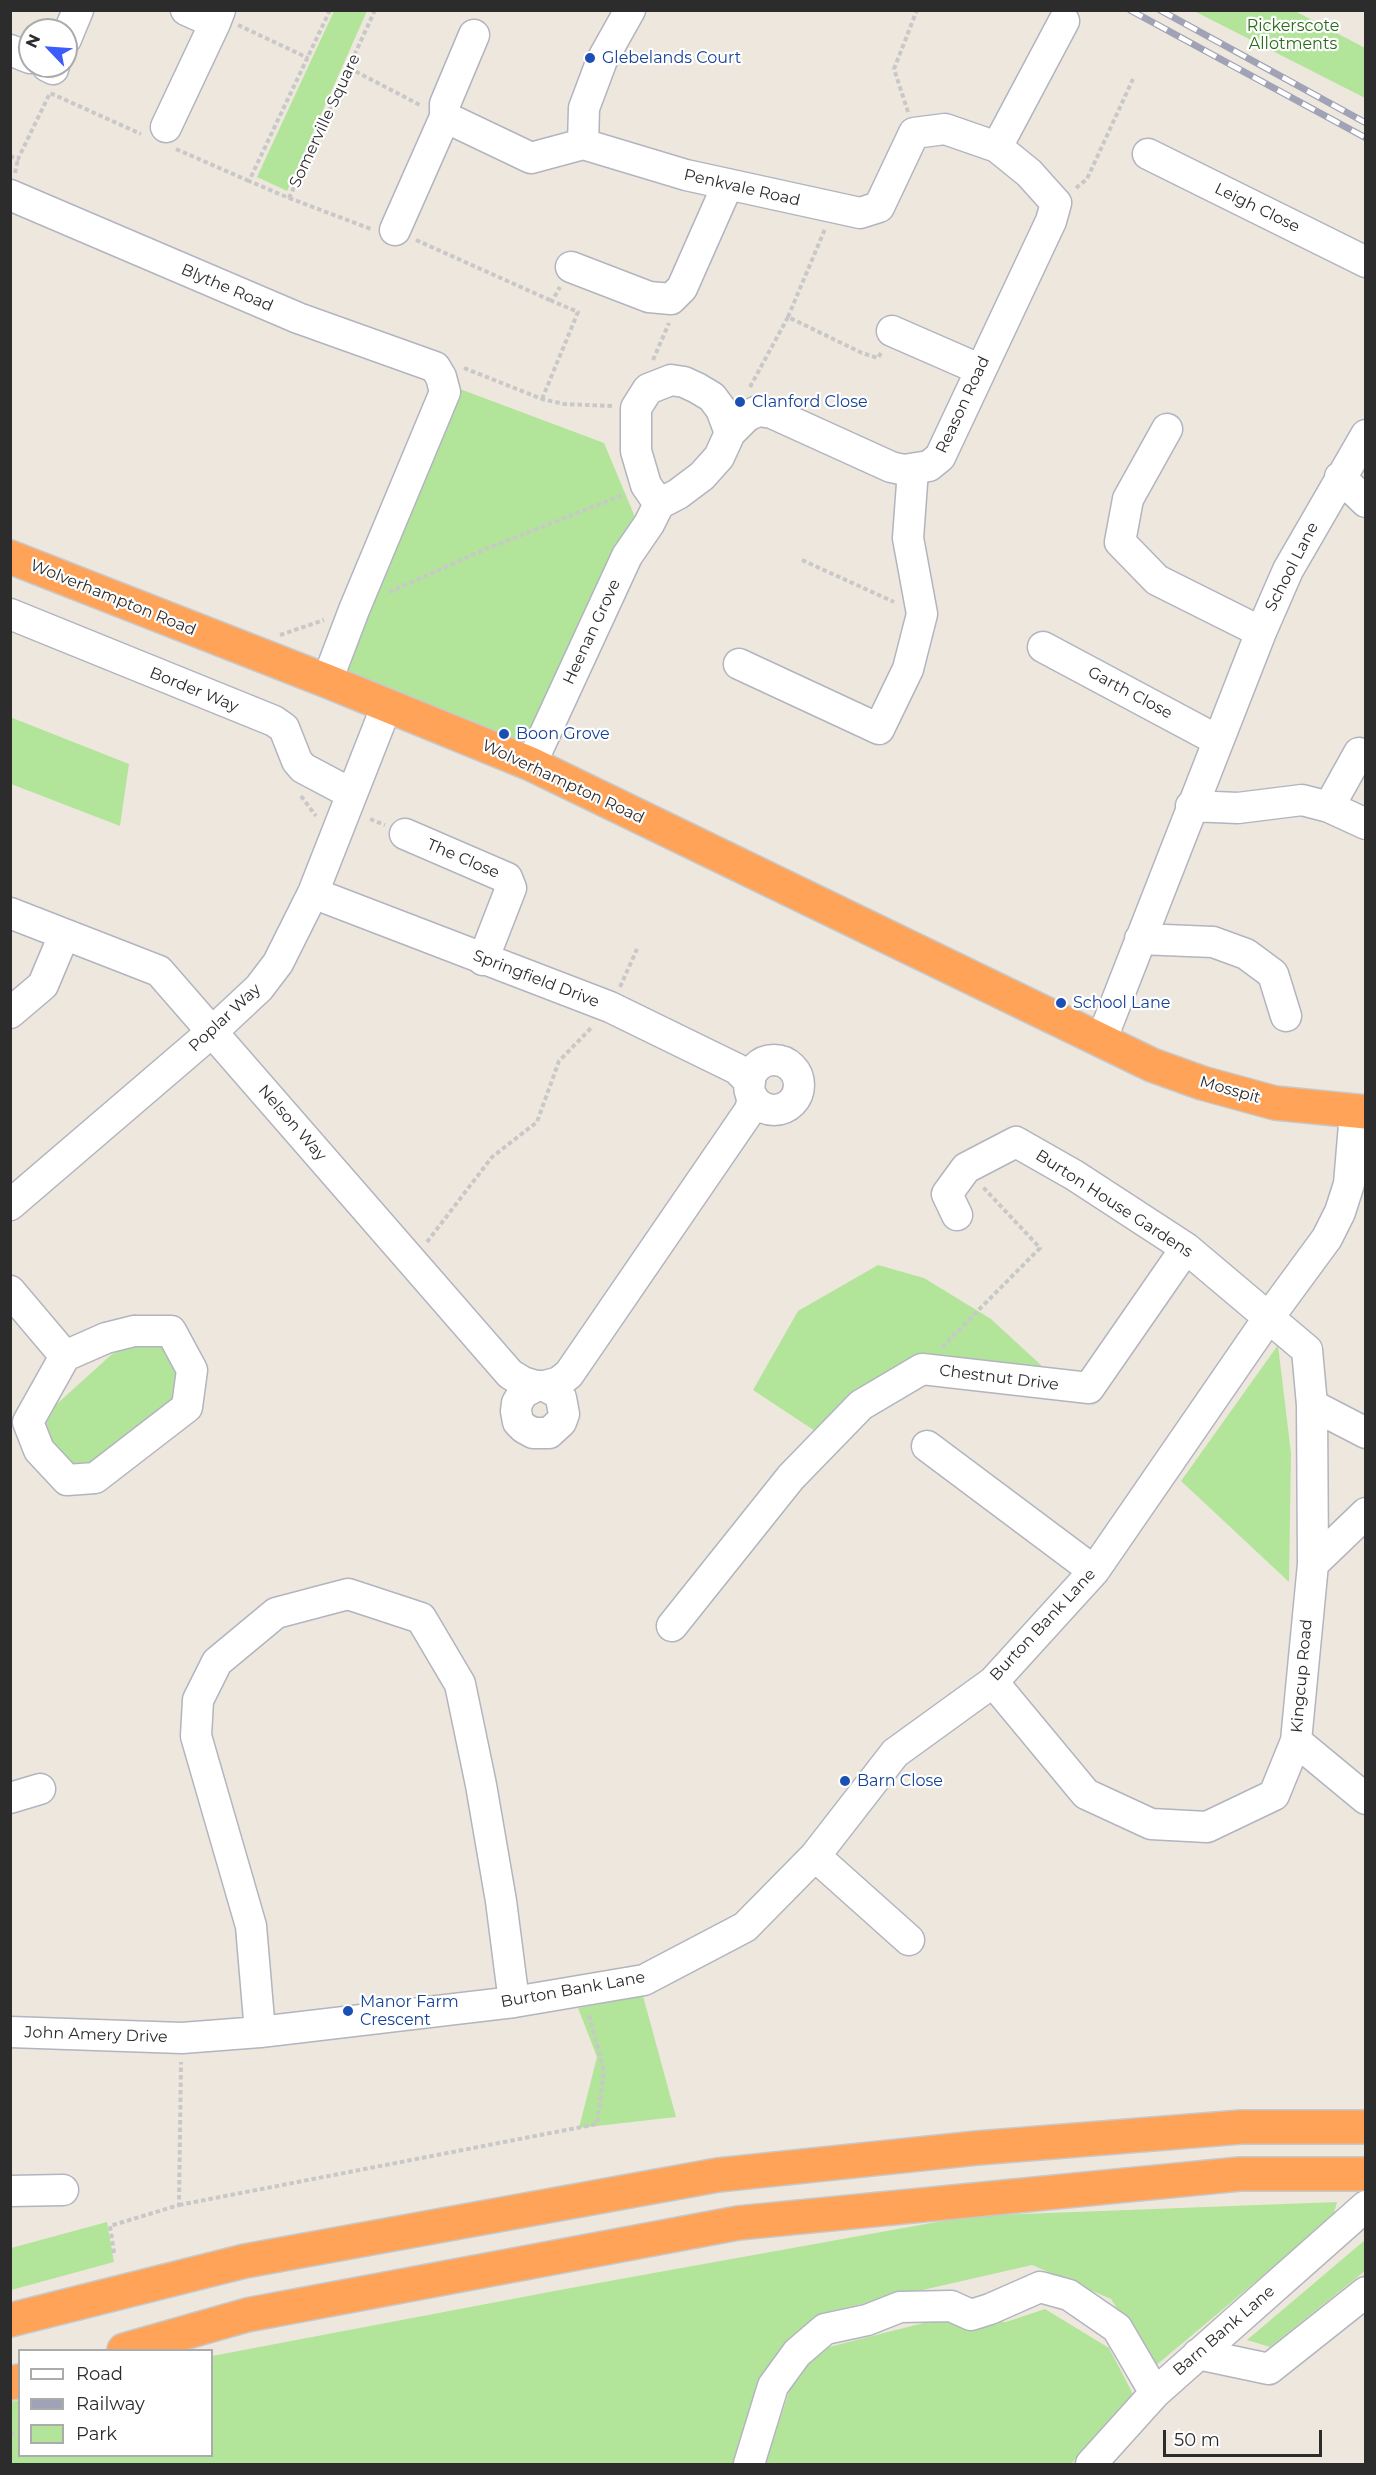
<!DOCTYPE html>
<style>
body{margin:0}
#map{position:relative;width:1376px;height:2475px;overflow:hidden;background:#eee7de;font-family:Montserrat,sans-serif}
canvas{display:block}
.frame{position:absolute;inset:0;border:12px solid #2c2c2c;pointer-events:none}
.legend{position:absolute;left:18px;top:2349px;width:195px;height:108px;box-sizing:border-box;background:#fff;border:2px solid #ababab;margin:0;padding:8px 10px;list-style:none;font-size:18px;color:#2c2c2c}
.legend li{display:flex;align-items:center;gap:12px;height:30px}
.legend b{width:30px;border:2px solid #ababab}
.north{position:absolute;left:18px;top:18px;width:60px;height:60px;box-sizing:border-box;background:#fff;border:2px solid #ababab;border-radius:50%;rotate:295deg;font-size:16px;font-weight:700;line-height:24px;text-align:center;color:#2c2c2c}
.north::after{content:'';display:block;margin:auto;width:21px;height:27px;background:#3c5cfd;clip-path:polygon(50% 0,100% 100%,50% 72%,0 100%)}
.scale{position:absolute;left:1163px;top:2430px;width:159px;height:27px;box-sizing:border-box;border:3px solid #2c2c2c;border-top:0;padding-left:8px;font-size:18px;line-height:21px;white-space:nowrap;color:#2c2c2c;-webkit-text-stroke:4px #fff;paint-order:stroke}
</style>
<div id="map">
<canvas width="1376" height="2475"></canvas>
<div class="frame"></div>
<ul class="legend">
<li><b style="height:8px;background:#fff"></b>Road</li>
<li><b style="height:8px;background:#a0a3b6"></b>Railway</li>
<li><b style="height:16px;background:#b2e59a"></b>Park</li>
</ul>
<div class="north">N</div>
<div class="scale">50 m</div>
</div>
<script>
const c = document.querySelector('canvas').getContext('2d');
c.lineJoin = 'round';
function paint(path, color) {
  c.fillStyle = color;
  c.fill(path, 'evenodd');
}
function shape(rows) {
  const path = new Path2D();
  for (const r of rows) {
    if (r.length === 3) {
      path.moveTo(r[0] + r[2], r[1]);
      path.arc(r[0], r[1], r[2], 0, 2 * Math.PI);
      continue;
    }
    path.moveTo(r[0], r[1]);
    for (let i = 2; i < r.length; i += 2) path.lineTo(r[i], r[i + 1]);
  }
  return path;
}
function trace(path, color, width, dash) {
  c.strokeStyle = color;
  c.lineWidth = width;
  c.lineCap = dash ? 'butt' : 'round';
  c.setLineDash(dash || []);
  c.stroke(path);
}
function label(font, color, halo, rows, align = 'center') {
  c.font = font + ' Montserrat,sans-serif';
  c.lineWidth = 4.5;
  c.setLineDash([]);
  c.textBaseline = 'middle';
  c.strokeStyle = halo;
  c.fillStyle = color;
  for (const [text, x, y, turn = 0] of rows) {
    c.save();
    c.translate(x, y);
    c.rotate((+turn || 0) * Math.PI / 180);
    c.textAlign = isNaN(turn) ? turn : align;
    if (halo) c.strokeText(text, 0, 0);
    c.fillText(text, 0, 0);
    c.restore();
  }
}
paint(shape([
 [334,11,367,11,287,191,257,177],
 [1194,11,1295,11,1365,48,1365,98],
 [460,389,604,443,635,517,591,601,528,749,338,676],
 [10,717,129,764,120,826,11,784],
 [878,1265,924,1278,991,1319,1054,1377,891,1373,815,1431,753,1390,798,1311],
 [145,1336,166,1337,181,1368,182,1400,95,1478,68,1471,38,1421,111,1355],
 [1278,1345,1291,1453,1289,1582,1181,1481],
 [643,1996,676,2117,579,2128,597,2057,578,2008],
 [1337,2202,1333,2217,1154,2367,1111,2299,1032,2265,822,2313,772,2368,738,2464,11,2464,11,2402,19,2400,20,2456,212,2456,212,2356,565,2289,970,2216],
 [107,2222,114,2262,11,2290,11,2248],
 [1365,2240,1365,2271,1270,2347,1247,2340],
 [1045,2309,1109,2348,1134,2396,1071,2464,765,2464,795,2374,829,2347,943,2318,1006,2322]
]), '#b2e59a');
const minor = shape([
 [186,10,215,23,220,10],
 [66,39,78,10],
 [10,50,30,58],
 [47,66,53,69,54,66],
 [445,117,531,158,583,144],
 [166,127,215,23],
 [997,147,1064,21],
 [1148,154,1366,262],
 [10,195,298,318,435,367,441,377,445,392,354,610,327,681],
 [395,230,445,117,445,104,474,35],
 [571,267,649,297,671,299,682,288,728,184],
 [892,331,979,369],
 [1167,429,1128,499,1120,542,1157,580,1261,632],
 [1340,477,1366,502],
 [659,504,646,485,636,451,636,408,648,389,671,380,684,382,697,388,712,397,721,409,730,433],
 [10,614,274,721,284,728,297,761,303,768,352,794],
 [1043,647,1217,740],
 [739,664,879,729,908,669,922,614,908,538,913,470],
 [531,764,627,556,649,524,659,504,678,494,702,476,719,457,730,433,747,416,758,411,772,413,891,467,904,470,929,466,940,457,1051,221,1056,203,1029,173,997,147,945,129,914,133,879,207,860,213,686,175,583,144,584,108,602,60,630,10],
 [1191,806,1238,808,1302,800,1329,807,1366,824],
 [1329,807,1359,753],
 [405,834,507,878,511,888,483,960],
 [313,893,610,1007,737,1069,750,1082],
 [10,913,159,971,510,1374,523,1382,536,1386],
 [1140,939,1213,942,1246,954,1273,974,1286,1016],
 [10,1013,43,985,64,935],
 [1101,1041,1261,632,1288,570,1366,435],
 [774,1085,25],
 [10,1205,213,1031,259,988,278,963,313,893,387,705],
 [957,1215,947,1194,966,1168,1016,1142,1074,1175,1186,1248,1307,1350,1312,1405,1313,1564,1296,1741,1274,1795,1207,1827,1151,1824,1086,1794,993,1682],
 [10,1291,65,1356],
 [134,1331,171,1331,192,1370,187,1407,95,1478,67,1480,39,1450,28,1422,65,1356,106,1338,134,1331],
 [545,1386,556,1392,561,1398,564,1414,561,1422,549,1433,533,1433,524,1428,518,1422,516,1411,517,1403,523,1393,536,1386,545,1386,559,1382,569,1374,750,1110,753,1098],
 [1312,1405,1366,1433],
 [927,1446,1094,1571],
 [1313,1564,1366,1513],
 [672,1626,791,1477,861,1405,922,1369,1089,1388,1186,1248],
 [1296,1741,1366,1799],
 [10,1798,40,1789],
 [815,1856,909,1940],
 [10,2032,182,2038,260,2032,514,2002,644,1980,745,1927,815,1856,895,1753,993,1682,1094,1571,1269,1317,1327,1238,1340,1212,1349,1184,1355,1113],
 [260,2032,251,1926,196,1736,198,1700,217,1662,276,1613,348,1594,421,1618,460,1684,481,1785,501,1901,514,2002],
 [10,2191,63,2190],
 [1198,2354,1269,2369,1366,2292],
 [749,2464,773,2386,797,2353,825,2329,867,2320,900,2307,951,2306,971,2315,990,2309,1040,2287,1069,2295,1117,2328,1155,2393],
 [1091,2464,1155,2393,1366,2206]
]);
const highway = shape([
 [10,557,327,681,531,764,1152,1065,1202,1083,1275,1103,1366,1112],
 [10,2320,245,2261,718,2175,977,2148,1241,2127,1366,2127],
 [124,2350,247,2315,738,2223,1240,2174,1366,2174],
 [10,2383,20,2381]
]);
trace(minor, '#b2b4bf', 33);
trace(highway, '#c8c8c8', 36);
trace(shape([
 [330,10,249,181,289,198,375,10],
 [238,25,308,58],
 [349,68,420,105],
 [908,112,894,69,917,10],
 [176,149,249,181],
 [10,156,18,159,50,93,141,134],
 [15,173,18,159],
 [1076,188,1087,179,1133,79],
 [289,198,371,229],
 [416,240,552,301],
 [788,317,825,229],
 [653,360,669,323],
 [464,368,542,399,564,404,612,406],
 [750,387,788,317,862,353,878,358,881,353],
 [542,399,578,312,552,301,560,287],
 [802,560,894,602],
 [389,592,486,549,623,495],
 [280,635,324,620],
 [301,796,316,816],
 [370,819,385,825],
 [620,987,637,949],
 [427,1242,492,1157,537,1122,559,1061,593,1026],
 [942,1347,1040,1248,982,1186],
 [179,2205,597,2124,604,2071,589,2015],
 [114,2253,110,2226,179,2205,181,2062],
 [10,2434,20,2432]
]), '#c8c8c8', 4, [4.5, 3]);
trace(minor, '#fff', 30);
trace(highway, '#ffa358', 33);
const rail = shape([
 [1130,10,1366,138],
 [1160,10,1366,123]
]);
trace(rail, '#a0a3b6', 7);
trace(rail, '#fff', 4.5, [14]);
for (const [x, y, r, color] of [
 [590,58,6,"#1a4fb4"],
 [740,402,6,"#1a4fb4"],
 [504,734,6,"#1a4fb4"],
 [1061,1003,6,"#1a4fb4"],
 [845,1781,6,"#1a4fb4"],
 [348,2011,6,"#1a4fb4"]
]) {
  const dot = new Path2D();
  dot.arc(x, y, r, 0, 2 * Math.PI);
  c.fillStyle = color;
  c.fill(dot);
  trace(dot, '#fff', 2);
}
label('16px', '#296b19', '#fff', [
 ["Rickerscote",1293,26],
 ["Allotments",1293,44]
]);
label('16px', '#164399', '#fff', [
 ["Glebelands Court",602,58],
 ["Clanford Close",752,402],
 ["Boon Grove",516,734],
 ["School Lane",1073,1003],
 ["Barn Close",857,1781],
 ["Manor Farm",360,2002],
 ["Crescent",360,2020]
], 'left');
label('16px', '#2c2c2c', '#fff', [
 ["Somerville Square",325,121,-65],
 ["Penkvale Road",742,188,13],
 ["Leigh Close",1257,208,26],
 ["Blythe Road",227,288,23],
 ["Reason Road",963,405,-65],
 ["School Lane",1292,567,-63],
 ["Wolverhampton Road",113,598,22],
 ["Heenan Grove",592,632,-65],
 ["Border Way",194,690,22],
 ["Garth Close",1130,693,28],
 ["Wolverhampton Road",563,782,25],
 ["The Close",463,859,23],
 ["Springfield Drive",536,979,21],
 ["Poplar Way",225,1018,-43],
 ["Mosspit",1230,1090,16],
 ["Nelson Way",292,1123,49],
 ["Burton House Gardens",1114,1204,33],
 ["Chestnut Drive",999,1378,7],
 ["Burton Bank Lane",1043,1625,-47],
 ["Kingcup Road",1302,1676,-85],
 ["Burton Bank Lane",573,1990,-10],
 ["John Amery Drive",96,2035,2],
 ["Barn Bank Lane",1224,2331,-41]
]);
</script>
